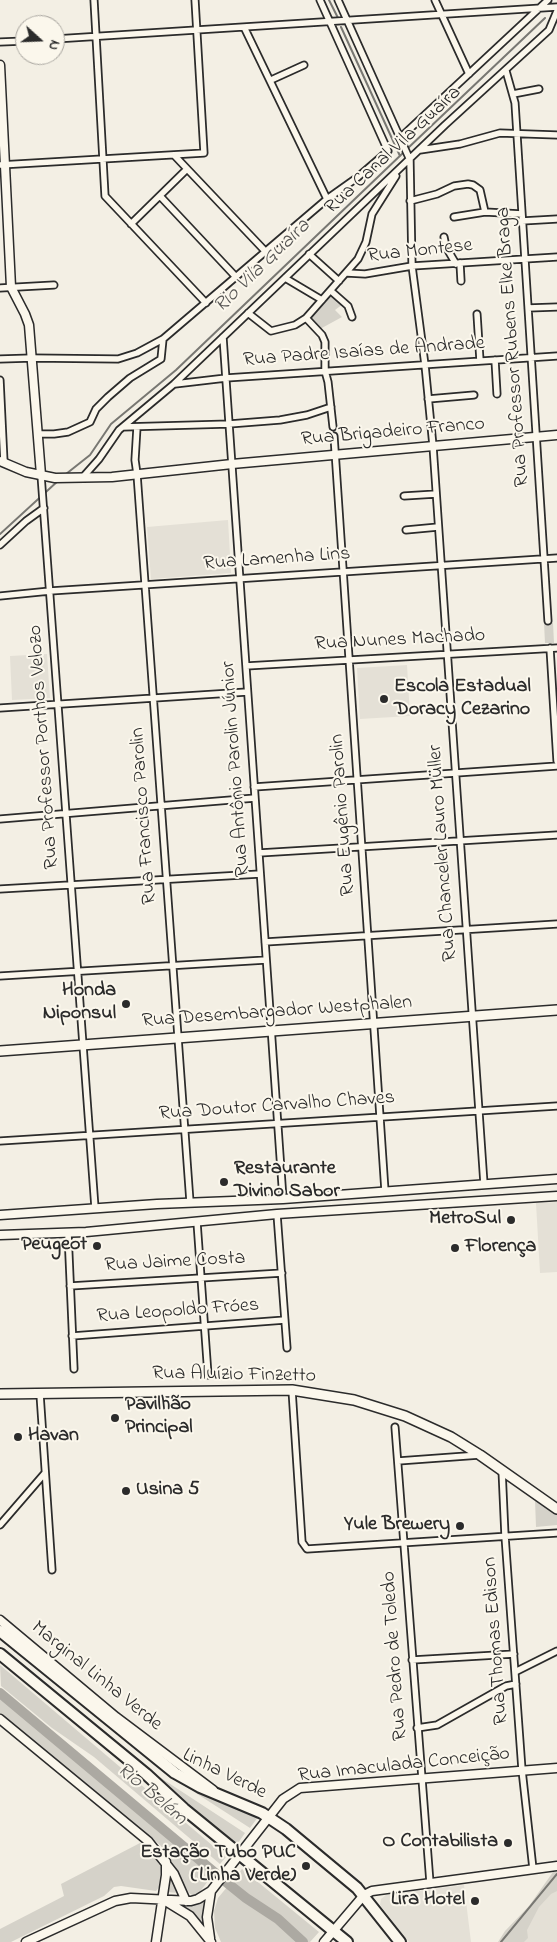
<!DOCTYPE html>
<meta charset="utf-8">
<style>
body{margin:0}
#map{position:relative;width:557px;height:1942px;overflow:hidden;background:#f3efe4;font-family:"Indie Flower",sans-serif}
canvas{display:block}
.north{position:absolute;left:15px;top:15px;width:50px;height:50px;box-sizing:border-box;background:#fbf7ec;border:1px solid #a8a59f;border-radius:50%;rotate:110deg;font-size:14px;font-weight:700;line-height:20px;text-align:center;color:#2b2b2b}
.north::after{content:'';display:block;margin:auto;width:18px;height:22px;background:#2b2b2b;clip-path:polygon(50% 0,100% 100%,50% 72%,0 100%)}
</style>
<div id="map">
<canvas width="557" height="1942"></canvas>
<div class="north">N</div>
</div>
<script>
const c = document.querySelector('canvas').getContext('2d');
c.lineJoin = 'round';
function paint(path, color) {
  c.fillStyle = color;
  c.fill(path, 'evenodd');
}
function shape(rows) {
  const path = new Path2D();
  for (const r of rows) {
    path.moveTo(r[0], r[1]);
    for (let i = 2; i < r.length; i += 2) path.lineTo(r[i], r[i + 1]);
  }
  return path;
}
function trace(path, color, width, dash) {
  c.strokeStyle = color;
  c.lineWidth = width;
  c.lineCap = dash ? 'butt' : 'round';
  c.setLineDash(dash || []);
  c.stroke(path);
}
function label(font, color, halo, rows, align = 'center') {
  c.font = font + ' "Indie Flower",sans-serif';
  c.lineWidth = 4;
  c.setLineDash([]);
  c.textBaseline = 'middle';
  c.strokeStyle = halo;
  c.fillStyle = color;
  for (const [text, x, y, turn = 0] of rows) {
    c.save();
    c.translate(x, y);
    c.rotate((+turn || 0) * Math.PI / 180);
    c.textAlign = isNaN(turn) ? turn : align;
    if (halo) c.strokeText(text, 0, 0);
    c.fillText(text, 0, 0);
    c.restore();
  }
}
paint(shape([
 [228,520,231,573,151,579,147,527],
 [47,654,50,698,12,700,10,656],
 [407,665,410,716,360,719,357,668],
 [557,1202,557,1272,540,1273,536,1203],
 [557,1877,557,1942,505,1942],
 [464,1885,471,1942,409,1942,380,1905,381,1899,386,1895]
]), '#e4e0d6');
paint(shape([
 [332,295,343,304,335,310,342,317,320,329,310,319],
 [544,623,553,623,554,643,545,643],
 [535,1500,557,1514,557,1525,536,1527],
 [0,1665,226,1857,220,1864,94,1757,52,1728,1,1686],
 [0,1696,159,1828,212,1876,198,1894,192,1895,189,1893,161,1846,151,1837,0,1715],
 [158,1776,245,1833,236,1846],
 [171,1777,203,1794,258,1817,250,1828],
 [140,1843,150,1852,161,1867,159,1887,156,1891,121,1886,114,1887,104,1896,11,1942,0,1942,0,1929,64,1896,61,1884],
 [242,1869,319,1932,310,1942,221,1942,215,1928,214,1911,218,1898],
 [557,1871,557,1891,551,1894,539,1907,527,1930,528,1938,524,1942,498,1942,505,1931,529,1906,553,1872],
 [170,1873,179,1893,167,1892],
 [203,1900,205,1903,203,1927,190,1912,183,1907,183,1905,194,1905]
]), '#d5d2c9');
trace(shape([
 [329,0,338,18],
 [341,27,400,156],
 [407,149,545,18],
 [66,474,90,455,111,424,176,370,404,152],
 [0,534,59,480],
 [501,1942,557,1874]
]), '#787772', 2);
trace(shape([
 [0,1693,226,1882,246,1898,278,1919,303,1942]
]), '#aca9a2', 10);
const street = shape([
 [94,0,105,196,206,303],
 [338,0,410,160,412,266,425,365,433,446,484,1184],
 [435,0,469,74],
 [244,27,327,199],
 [55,39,557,7],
 [0,42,25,41],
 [506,71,515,103,548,621],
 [271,80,304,65],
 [513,94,539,89],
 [400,138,548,0],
 [420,150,460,144,500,133,557,135],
 [174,155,266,252],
 [0,165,204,153,195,0],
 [160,196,236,277],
 [410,201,437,194,454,186,468,184,473,185,480,190,485,212],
 [454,217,485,212,522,214],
 [522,221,557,219],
 [131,224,187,169],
 [444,237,446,247,456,264],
 [309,254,339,281],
 [460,263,461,281],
 [347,273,365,274,412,266,557,257],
 [285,278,322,300],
 [0,288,54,285],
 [331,291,348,306,352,317],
 [528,308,557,307],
 [248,313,271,331,295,325,306,318,358,259,366,242,372,214,396,176],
 [477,314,480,361],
 [306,318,322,335,325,342,325,371,328,382,333,427],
 [223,337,283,1199],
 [0,359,32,358,118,359,137,353,163,339],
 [495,360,497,394],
 [0,380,4,462],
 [175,384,226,378,557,356],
 [428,399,474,395],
 [123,427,229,424,280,420,307,415,331,407],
 [137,427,135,460,137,474,190,1202],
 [38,434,54,434,68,432,90,422,96,409,108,397,130,378,161,359,163,339,327,199,358,177,388,151,320,0],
 [334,436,385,1191],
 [41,475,95,1208],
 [83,477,99,459,119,430,174,384,445,125,549,30,557,11],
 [404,496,436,494],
 [406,530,438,527],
 [0,545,26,521,44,508],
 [0,596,50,591,557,558],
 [550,648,557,761],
 [246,666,557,648],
 [0,708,247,692],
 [254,787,557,766],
 [0,819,255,798],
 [259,853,557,835],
 [0,889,260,874],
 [265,942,557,924],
 [0,976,266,960],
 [0,1141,557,1106],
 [277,1214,287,1348],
 [197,1222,208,1375],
 [68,1233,74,1369],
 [70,1286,282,1273],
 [72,1336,285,1320],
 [292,1390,302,1542,307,1549,557,1533],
 [40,1394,52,1570],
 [395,1427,430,1883],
 [398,1461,480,1455],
 [502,1470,505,1536,522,1770,533,1869],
 [0,1525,45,1473],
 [412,1660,514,1654],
 [515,1672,557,1651],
 [417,1728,437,1725,506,1686,516,1684]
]);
const secondary = shape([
 [0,65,11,287,25,314,29,325,41,475],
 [0,461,26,472,55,478,112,477,232,464,557,435],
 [0,1215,157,1204,283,1199,557,1179],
 [0,1235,86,1232,277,1214,557,1196],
 [0,1620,116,1717,213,1790],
 [0,1719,148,1841,174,1874,186,1901],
 [164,1900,190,1916,211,1942],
 [210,1938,207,1917,211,1891],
 [26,1942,115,1901,131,1898,191,1901,198,1899,211,1891,283,1799,300,1788,557,1768],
 [156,1942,166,1875,166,1862],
 [324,1942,364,1895,372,1891,557,1866]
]);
const primary = shape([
 [0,1051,557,1010],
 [0,1394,292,1390,354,1400,405,1416,451,1437,480,1455,557,1509]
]);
const highway = shape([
 [0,1631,175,1773,200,1787,262,1813,286,1829,357,1888,400,1942],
 [0,1654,146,1774,184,1809,347,1942]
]);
trace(street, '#2b2b2b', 9);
trace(secondary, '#2b2b2b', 11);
trace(primary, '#2b2b2b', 12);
trace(highway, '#2b2b2b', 14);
trace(street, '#fbf7ec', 5.5);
trace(secondary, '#fbf7ec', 8);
trace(primary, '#fbf7ec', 9);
trace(highway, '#fbf7ec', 10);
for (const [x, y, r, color] of [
 [384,699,5,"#2b2b2b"],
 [126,1004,5,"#2b2b2b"],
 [224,1182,5,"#2b2b2b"],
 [511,1220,5,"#2b2b2b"],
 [97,1246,5,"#2b2b2b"],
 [455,1248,5,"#2b2b2b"],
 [115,1418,5,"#2b2b2b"],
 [18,1437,5,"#2b2b2b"],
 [126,1491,5,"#2b2b2b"],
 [460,1526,5,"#2b2b2b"],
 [508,1843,5,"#2b2b2b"],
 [306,1866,5,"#2b2b2b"],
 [475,1901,5,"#2b2b2b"]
]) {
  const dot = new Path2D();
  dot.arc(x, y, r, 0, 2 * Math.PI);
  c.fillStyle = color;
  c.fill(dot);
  trace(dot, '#fbf7ec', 2);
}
label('20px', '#2b2b2b', '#fbf7ec', [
 ["Rua Canal Vila Guaíra",394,151,-43],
 ["Rua Montese",420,252,-6],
 ["Rua Professor Rubens Elke Braga",514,347,-94],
 ["Rua Padre Isaías de Andrade",364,353,-4],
 ["Rua Brigadeiro Franco",393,433,-5],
 ["Rua Lamenha Lins",277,560,-4],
 ["Rua Nunes Machado",400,641,-3],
 ["Rua Professor Porthos Velozo",45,747,-94],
 ["Rua Antônio Parolin Júnior",237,769,-94],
 ["Rua Eugênio Parolin",344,815,-94],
 ["Rua Francisco Parolin",145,816,-94],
 ["Rua Chanceler Lauro Müller",444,853,-94],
 ["Rua Desembargador Westphalen",277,1013,-4],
 ["Rua Doutor Carvalho Chaves",277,1107,-4],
 ["Rua Jaime Costa",175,1263,-3],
 ["Rua Leopoldo Fróes",178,1312,-4],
 ["Rua Aluízio Finzetto",234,1376,1],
 ["Rua Thomas Edison",497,1641,-94],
 ["Rua Pedro de Toledo",396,1656,-94],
 ["Marginal Linha Verde",96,1677,39],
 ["Rua Imaculada Conceição",404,1766,-6],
 ["Linha Verde",224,1775,26]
]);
label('bold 20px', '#2b2b2b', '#fbf7ec', [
 ["Escola Estadual",394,688,"left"],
 ["Doracy Cezarino",394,711,"left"],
 ["Honda",116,992],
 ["Niponsul",116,1015],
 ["Restaurante",234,1170,"left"],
 ["Divino Sabor",234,1193,"left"],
 ["MetroSul",501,1220],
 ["Peugeot",87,1246],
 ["Florença",465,1248,"left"],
 ["Pavilhão",125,1406,"left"],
 ["Principal",125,1429,"left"],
 ["Havan",28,1437,"left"],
 ["Usina 5",136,1491,"left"],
 ["Yule Brewery",450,1526],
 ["O Contabilista",498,1843],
 ["Estação Tubo PUC",296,1854],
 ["(Linha Verde)",296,1877],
 ["Lira Hotel",465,1901]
], 'right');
label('italic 21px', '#585755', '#fbf7ec', [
 ["Rio Vila Guaíra",263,267,-44],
 ["Rio Belém",151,1795,40]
]);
</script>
